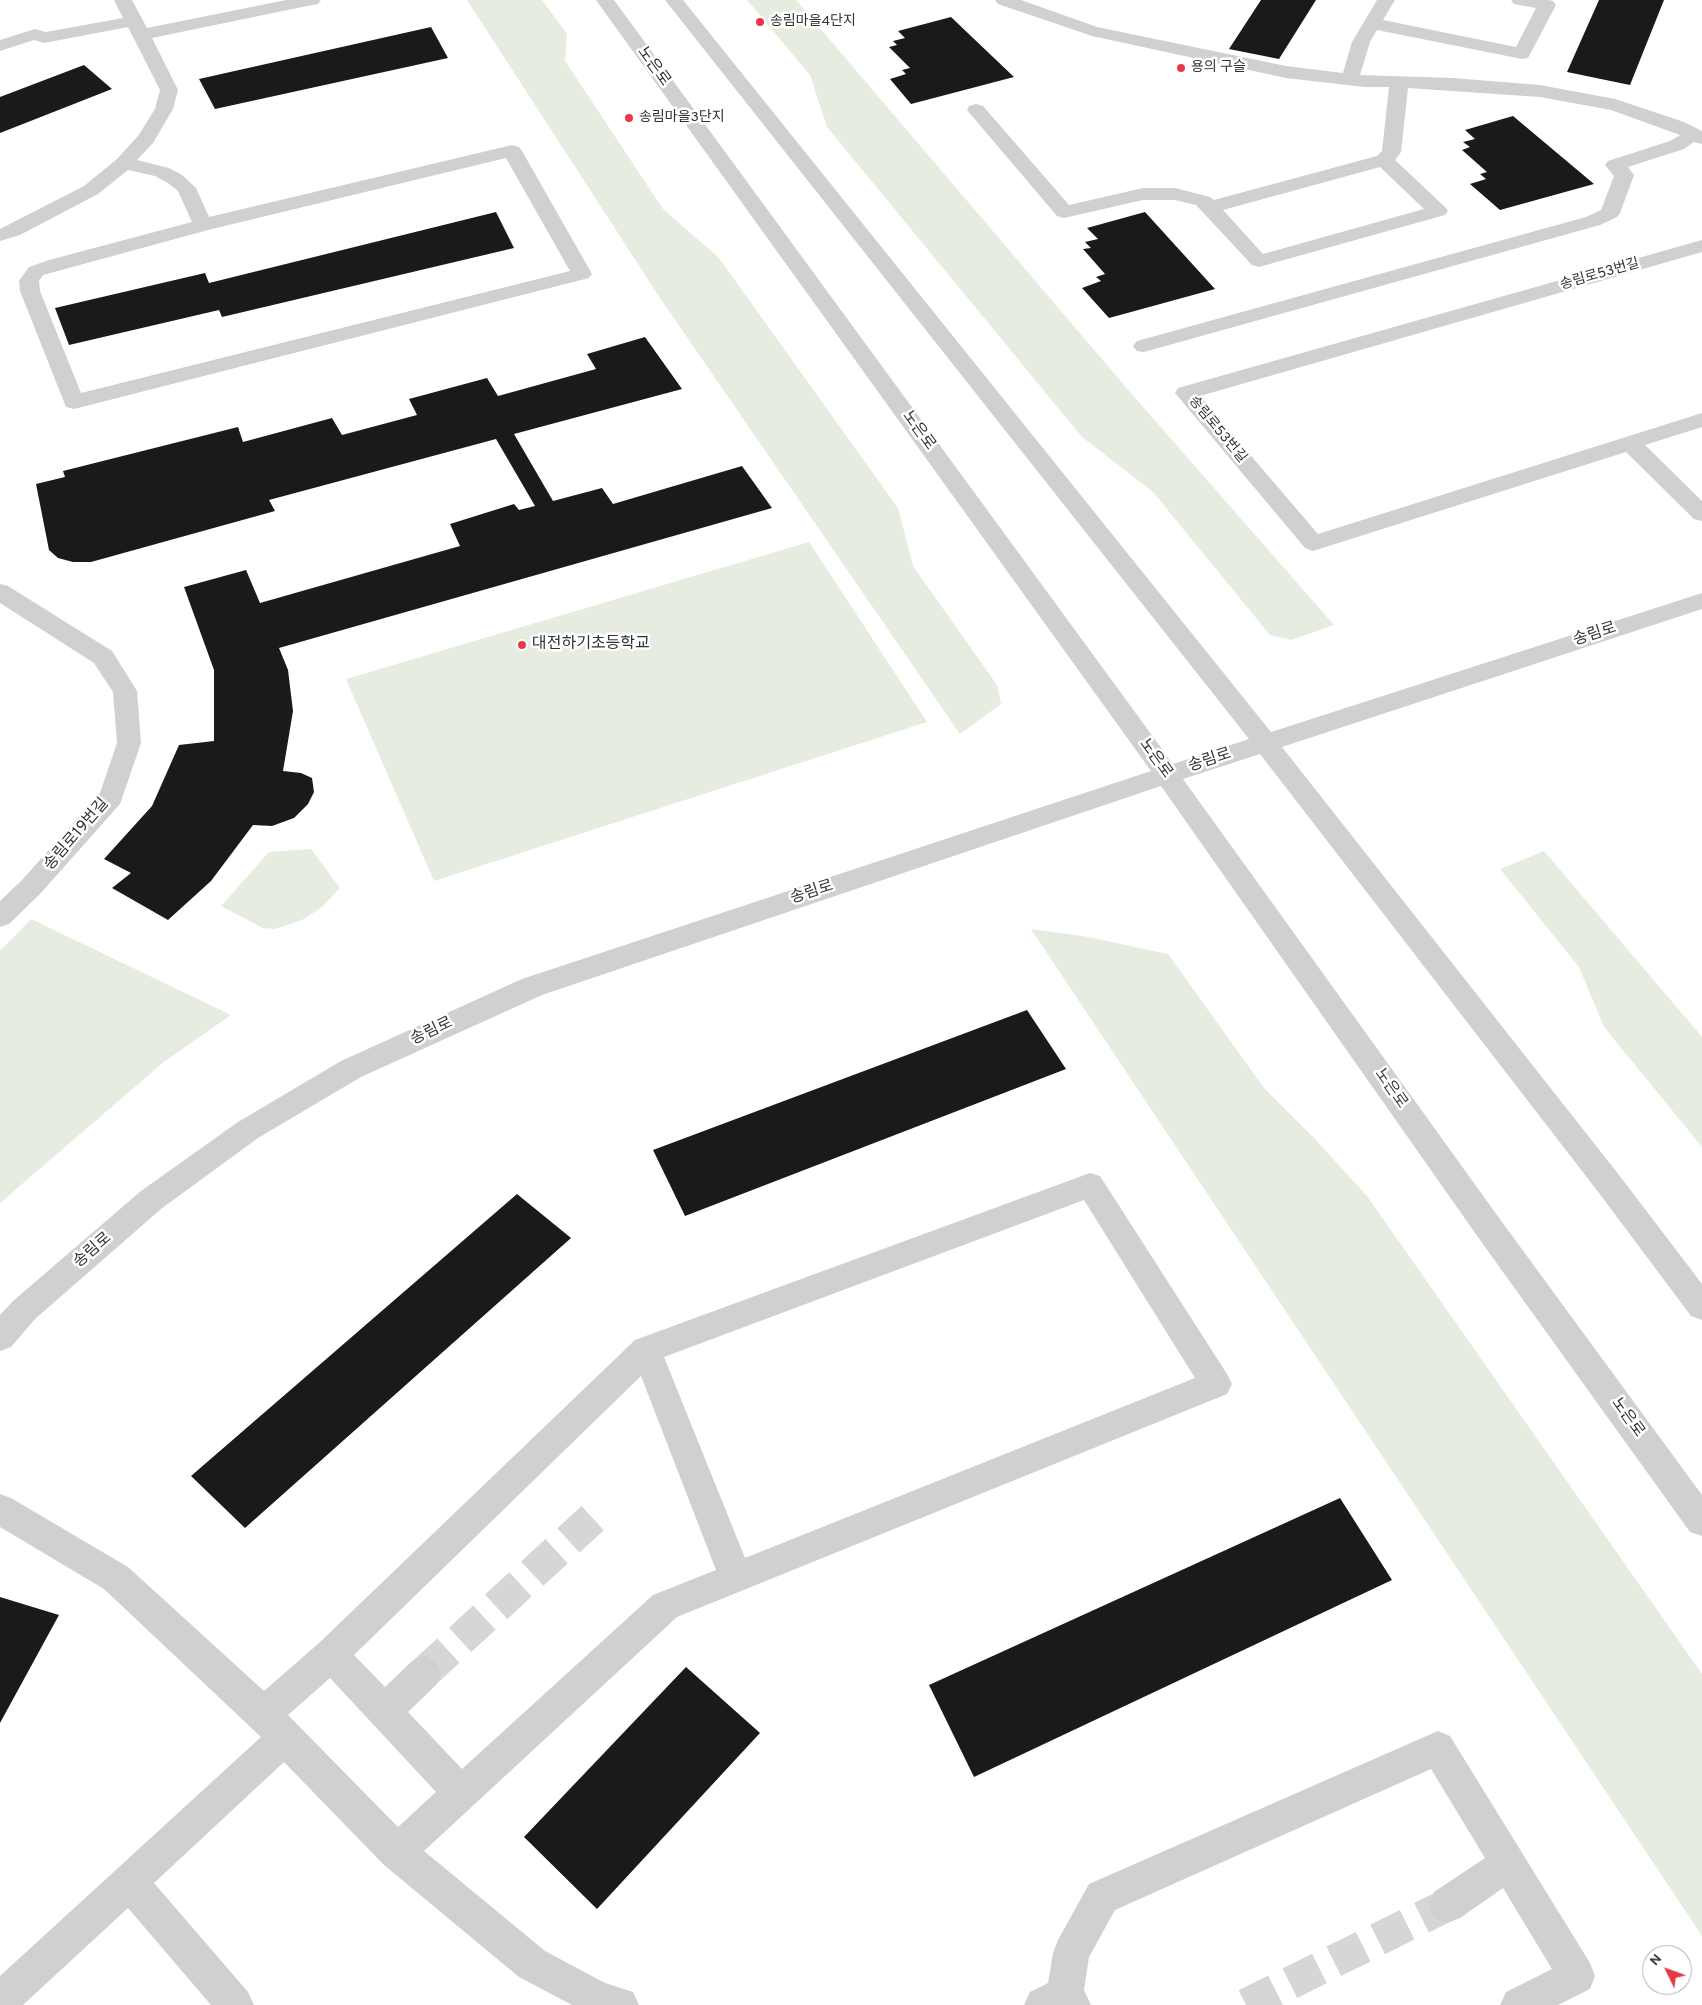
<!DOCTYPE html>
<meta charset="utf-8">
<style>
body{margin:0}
#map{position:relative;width:1702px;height:2005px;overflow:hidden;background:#fff;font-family:Overpass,sans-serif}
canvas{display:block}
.north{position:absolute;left:1642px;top:1945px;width:50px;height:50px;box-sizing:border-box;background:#fff;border:1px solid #adadad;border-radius:50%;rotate:312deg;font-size:14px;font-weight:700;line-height:20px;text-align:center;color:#333}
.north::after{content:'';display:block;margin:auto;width:18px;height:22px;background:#e63946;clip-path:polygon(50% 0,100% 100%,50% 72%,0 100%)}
</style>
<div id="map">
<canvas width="1702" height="2005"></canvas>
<div class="north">N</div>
</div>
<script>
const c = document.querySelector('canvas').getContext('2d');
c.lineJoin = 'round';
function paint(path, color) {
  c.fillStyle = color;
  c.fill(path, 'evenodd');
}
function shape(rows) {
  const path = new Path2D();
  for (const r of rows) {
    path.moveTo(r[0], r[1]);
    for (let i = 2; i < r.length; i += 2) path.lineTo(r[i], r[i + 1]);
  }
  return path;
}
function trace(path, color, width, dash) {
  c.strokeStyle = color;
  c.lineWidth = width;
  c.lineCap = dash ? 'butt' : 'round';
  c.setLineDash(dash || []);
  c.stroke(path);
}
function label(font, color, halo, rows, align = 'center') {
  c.font = font + ' Overpass,"Noto Sans KR",sans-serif';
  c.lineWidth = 5;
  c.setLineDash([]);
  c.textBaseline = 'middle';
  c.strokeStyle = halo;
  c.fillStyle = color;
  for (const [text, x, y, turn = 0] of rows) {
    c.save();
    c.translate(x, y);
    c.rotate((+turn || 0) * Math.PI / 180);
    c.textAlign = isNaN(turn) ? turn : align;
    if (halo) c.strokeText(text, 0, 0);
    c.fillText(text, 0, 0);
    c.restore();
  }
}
paint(shape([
 [467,0,542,0,567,34,565,61,663,209,719,258,898,508,913,566,997,685,1001,704,960,734,660,298],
 [747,0,796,0,1130,392,1334,625,1291,640,1270,635,1153,492,1082,437,827,127,810,75],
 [809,542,927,722,434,881,346,679],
 [311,849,340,888,322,907,302,920,275,929,263,928,221,906,269,852],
 [1544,851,1702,1037,1702,1147,1604,1027,1579,967,1500,869],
 [31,919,231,1015,165,1061,0,1203,0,951],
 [1031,929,1083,936,1168,954,1264,1088,1315,1139,1367,1196,1702,1674,1702,1936]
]), '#e6ecdf');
paint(shape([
 [1261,0,1316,0,1279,59,1229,49],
 [1599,0,1664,0,1630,85,1567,72],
 [951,17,1014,77,911,104,890,79,906,74,902,70,910,68,889,47,897,45,893,41,905,38,898,31],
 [431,27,448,58,215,109,199,79],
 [84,65,112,89,0,133,0,97],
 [1513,116,1594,184,1500,210,1470,184,1486,179,1480,174,1487,172,1462,150,1470,147,1463,142,1475,139,1465,130],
 [496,212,514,248,222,317,219,310,69,345,55,308,205,273,209,283],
 [1145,212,1215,289,1109,318,1082,288,1101,281,1096,277,1105,274,1083,249,1091,248,1085,242,1098,239,1087,228],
 [645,337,682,389,514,434,553,501,602,488,613,504,742,466,772,508,279,648,288,670,293,711,283,771,301,773,312,778,314,792,308,804,294,818,272,826,253,825,211,881,168,920,112,888,131,873,104,859,152,806,179,745,214,741,214,670,184,587,246,570,260,603,460,546,450,524,514,504,519,510,535,506,496,439,269,500,275,511,91,562,73,562,58,558,49,550,36,484,65,477,63,471,238,427,243,442,332,418,342,435,417,415,409,399,487,378,498,396,596,369,587,354],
 [1027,1010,1066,1069,685,1216,653,1150],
 [517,1194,571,1238,245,1528,191,1476],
 [1340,1498,1392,1580,974,1777,929,1685],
 [0,1597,59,1615,0,1723],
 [686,1667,760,1733,597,1909,524,1837]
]), '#1a1a1a');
trace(shape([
 [424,1673,595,1516],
 [1246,2005,1447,1905]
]), '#d6d6d6', 33, [33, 16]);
paint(shape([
 [114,0,132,0,147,28,286,0,321,0,318,4,312,5,152,38,178,90,173,109,153,143,137,160,169,168,182,175,196,188,209,217,512,145,519,147,522,151,592,274,589,278,74,409,66,407,20,291,19,281,29,267,49,260,192,222,178,191,168,183,155,176,128,170,98,194,20,235,0,241,0,229,84,186,117,159,138,136,155,109,160,90,128,27,44,43,34,40,0,51,0,40,35,29,46,32,123,18,114,0],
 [506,158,570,271,81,393,40,291,39,281,43,275,208,230,506,158],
 [596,0,614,0,1173,764,1249,739,665,0,683,0,1271,732,1702,593,1702,609,1282,747,1619,1175,1702,1284,1702,1320,1691,1316,1599,1193,1260,754,1183,779,1502,1222,1702,1495,1702,1536,1690,1532,1480,1240,1161,786,542,995,361,1077,258,1138,161,1209,35,1319,11,1347,0,1351,0,1315,13,1301,141,1191,238,1122,341,1061,522,979,1151,771,596,0],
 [995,0,1021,0,1097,27,1286,66,1343,73,1352,42,1377,0,1395,0,1383,20,1516,47,1536,8,1514,4,1511,0,1548,0,1553,1,1556,5,1528,58,1522,59,1377,30,1370,42,1360,75,1453,78,1540,85,1615,99,1684,122,1702,131,1702,144,1694,142,1684,149,1628,167,1634,175,1620,213,1617,217,1600,225,1144,352,1137,351,1133,346,1137,341,1586,217,1601,210,1614,176,1605,165,1608,161,1670,141,1680,135,1611,110,1540,97,1408,88,1401,152,1395,160,1445,207,1448,211,1445,215,1259,267,1252,265,1196,205,1175,200,1143,200,1064,218,1057,216,967,110,969,106,976,104,983,106,1069,205,1143,188,1175,188,1210,197,1214,200,1377,156,1382,151,1389,87,1364,87,1286,78,1092,36,998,4,995,0],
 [1380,167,1424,209,1263,254,1223,210,1380,167],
 [1702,240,1702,252,1200,396,1318,534,1702,413,1702,427,1645,445,1702,501,1702,521,1694,519,1626,452,1313,551,1305,548,1175,393,1178,388,1702,240],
 [0,584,8,586,112,651,137,691,141,743,120,804,40,894,9,924,0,927,0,901,22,880,100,793,117,743,113,692,94,663,0,603,0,584],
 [1090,1173,1100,1176,1227,1374,1232,1384,1227,1394,677,1617,424,1851,545,1951,605,1983,633,1992,639,2005,572,2005,519,1977,384,1865,284,1762,154,1883,248,1992,254,2005,211,2005,128,1908,23,2005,0,2005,0,1976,261,1737,104,1589,0,1527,0,1494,11,1498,128,1567,264,1691,319,1643,635,1340,1090,1173],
 [1084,1200,1195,1378,745,1558,664,1357,1084,1200],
 [641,1376,716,1570,653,1595,462,1769,408,1712,436,1685,441,1673,436,1661,424,1656,412,1661,385,1687,354,1655,641,1376],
 [330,1678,436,1792,398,1827,288,1715,330,1678],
 [1438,1731,1450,1736,1590,1963,1595,1976,1590,1989,1558,2005,1500,2005,1506,1992,1552,1969,1503,1888,1460,1918,1447,1923,1434,1918,1429,1905,1434,1892,1485,1858,1431,1769,1115,1910,1089,1957,1084,1990,1091,2005,1024,2005,1030,1992,1048,1983,1053,1953,1058,1940,1089,1884,1438,1731]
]), '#d0d0d0');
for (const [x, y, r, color] of [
 [760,22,5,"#e63946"],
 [1181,68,5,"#e63946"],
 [629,118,5,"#e63946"],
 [522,645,5,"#e63946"]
]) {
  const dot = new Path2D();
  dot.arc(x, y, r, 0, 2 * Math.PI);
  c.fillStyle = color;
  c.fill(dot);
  trace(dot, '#fff', 2);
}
label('14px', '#333', '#fff', [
 ["송림마을4단지",770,22],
 ["용의 구슬",1191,68],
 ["송림마을3단지",639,118]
], 'left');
label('14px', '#333', '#fff', [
 ["송림로53번길",1600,275,-16],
 ["송림로53번길",1217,430,50]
]);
label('16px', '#333', '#fff', [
 ["노은로",653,67,54],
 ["노은로",918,431,54],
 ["송림로",1595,635,-18],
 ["노은로",1155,759,54],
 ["송림로",1210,761,-18],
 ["송림로19번길",77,835,-49],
 ["송림로",812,893,-18],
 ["송림로",432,1032,-25],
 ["노은로",1390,1089,55],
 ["송림로",93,1251,-41],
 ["노은로",1627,1418,54]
]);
label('16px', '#333', '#fff', [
 ["대전하기초등학교",532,645]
], 'left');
</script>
